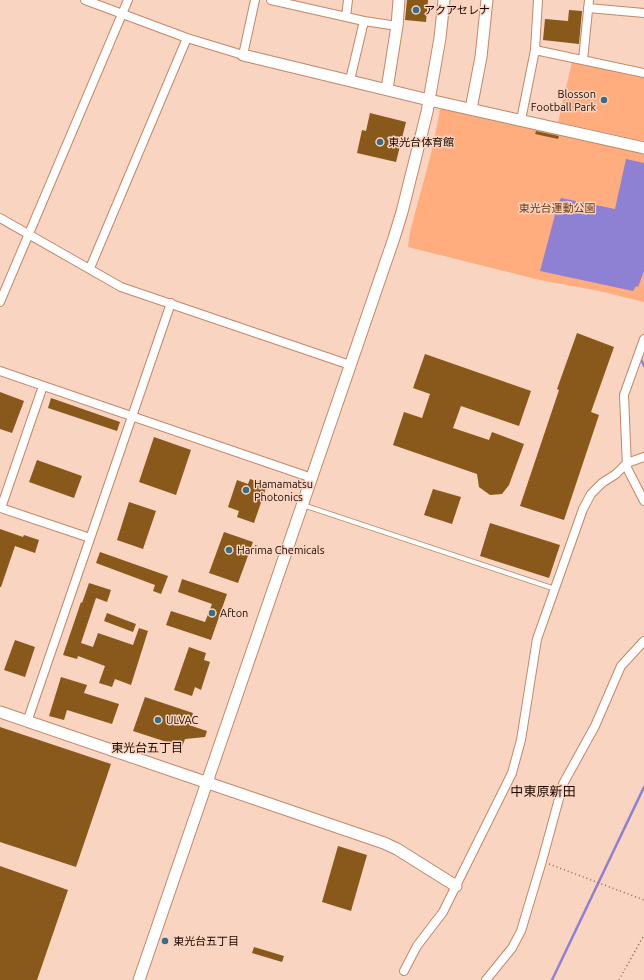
<!DOCTYPE html>
<meta charset="utf-8">
<style>
body{margin:0}
canvas{display:block;background:#f9d4c0}
</style>
<canvas width="644" height="980"></canvas>
<script>
const c = document.querySelector('canvas').getContext('2d');
c.lineJoin = 'round';
function paint(path, color) {
  c.fillStyle = color;
  c.fill(path, 'evenodd');
}
function shape(rows) {
  const path = new Path2D();
  for (const r of rows) {
    path.moveTo(r[0], r[1]);
    for (let i = 2; i < r.length; i += 2) path.lineTo(r[i], r[i + 1]);
  }
  return path;
}
function trace(path, color, width, dash) {
  c.strokeStyle = color;
  c.lineWidth = width;
  c.lineCap = dash ? 'butt' : 'round';
  c.setLineDash(dash || []);
  c.stroke(path);
}
function label(font, color, halo, rows, align = 'center') {
  c.font = font + ' Ubuntu,"Noto Sans JP",sans-serif';
  c.lineWidth = 3;
  c.setLineDash([]);
  c.textBaseline = 'middle';
  c.strokeStyle = halo;
  c.fillStyle = color;
  for (const [text, x, y, turn = 0] of rows) {
    c.save();
    c.translate(x, y);
    c.rotate((+turn || 0) * Math.PI / 180);
    c.textAlign = isNaN(turn) ? turn : align;
    if (halo) c.strokeText(text, 0, 0);
    c.fillText(text, 0, 0);
    c.restore();
  }
}
paint(shape([
 [572,62,644,78,644,141,558,122],
 [443,108,455,112,465,111,644,151,644,302,599,291,540,280,408,247,410,232,432,150,440,110]
]), '#ffac7e');
paint(shape([
 [626,159,644,163,644,271,638,287,636,286,633,291,540,271,555,215,553,214,561,198,615,209]
]), '#8e81d4');
trace(shape([
 [642,356,641,359,644,366],
 [552,980,644,787]
]), '#8e81d4', 2.5);
paint(shape([
 [407,0,428,0,426,22,405,20],
 [569,10,582,11,579,44,543,40,545,19,568,21],
 [370,113,406,122,396,162,357,153,362,130,366,131],
 [536,131,559,136,558,139,535,134],
 [577,333,614,347,591,412,599,415,564,520,520,506,559,390,557,389],
 [425,354,531,391,519,426,461,406,453,428,489,440,492,432,524,444,509,485,502,494,490,495,479,487,477,474,393,445,404,412,422,418,430,394,413,388],
 [0,392,24,401,12,433,0,429],
 [51,398,120,422,117,431,48,408],
 [154,437,191,450,176,495,139,482],
 [37,460,82,476,74,498,29,482],
 [250,479,267,485,254,523,237,517,239,511,228,507,237,480,248,484],
 [433,489,461,497,452,524,424,515],
 [129,502,156,511,143,549,117,540],
 [490,523,560,545,549,578,480,556],
 [0,529,23,537,24,535,39,540,35,553,15,546,1,587,0,587],
 [224,532,253,542,238,583,209,573],
 [100,552,168,576,161,594,153,591,155,585,96,563],
 [182,579,227,594,211,640,166,625,171,611,205,622,212,604,178,592],
 [89,583,111,590,107,602,96,598,81,643,93,647,98,633,133,645,139,628,148,631,131,685,115,679,112,687,99,683,105,666,78,656,77,659,63,655,81,602,82,603],
 [107,613,136,624,133,632,104,621],
 [15,640,35,647,25,677,4,670],
 [189,647,206,653,204,660,210,662,201,690,195,687,192,696,174,690],
 [61,677,87,685,84,693,119,704,112,724,67,710,64,720,49,716],
 [145,697,193,713,189,725,207,731,205,737,185,739,182,747,133,731],
 [0,727,111,764,76,867,0,842],
 [338,846,367,855,351,911,322,902],
 [0,866,68,890,37,980,0,980],
 [254,947,284,956,282,962,252,953]
]), '#88591a');
const lane = shape([
 [303,505,555,589]
]);
const street = shape([
 [85,0,187,38,243,55,255,0],
 [271,0,364,21,397,26],
 [588,8,644,13],
 [346,17,348,0],
 [535,50,644,73],
 [583,60,589,0],
 [350,80,364,21],
 [521,120,535,50,538,0],
 [0,218,121,287,350,365],
 [90,268,187,38],
 [0,302,128,0],
 [644,339,624,395,627,468,644,501],
 [0,371,312,478],
 [43,386,1,508,90,538],
 [27,722,171,303],
 [404,971,417,946,443,912,512,773,521,740,537,639,583,509,591,494,602,483,616,474,627,463,644,457],
 [486,980,512,948,521,931,542,861,563,784,595,726,621,666,644,641]
]);
const secondary = shape([
 [243,55,429,100,644,148],
 [387,89,397,26,399,0],
 [471,109,481,57,487,0],
 [0,712,384,843,397,849,456,886],
 [139,980,394,238,402,212,427,112,440,38,444,0]
]);
trace(lane, '#c18869', 6);
trace(street, '#c18869', 10);
trace(secondary, '#c18869', 13);
trace(shape([
 [549,864,644,900],
 [619,980,644,935]
]), '#866a5c', 1.5, [1, 3]);
trace(lane, '#fff', 4);
trace(street, '#fff', 8);
trace(secondary, '#fff', 11);
for (const [x, y, r, color] of [
 [416,10,4,"#356e88"],
 [604,100,4,"#356e88"],
 [380,142,4,"#356e88"],
 [246,490,4,"#356e88"],
 [229,550,4,"#356e88"],
 [212,613,4,"#356e88"],
 [158,720,4,"#356e88"],
 [165,941,4,"#356e88"]
]) {
  const dot = new Path2D();
  dot.arc(x, y, r, 0, 2 * Math.PI);
  c.fillStyle = color;
  c.fill(dot);
  trace(dot, '#f9d4c0', 1.5);
}
label('11px', '#1c0801', '#f9d4c0', [
 ["アクアセレナ",424,10],
 ["Blosson",596,94,"right"],
 ["Football Park",596,107,"right"],
 ["東光台体育館",388,142],
 ["Hamamatsu",254,484],
 ["Photonics",254,497],
 ["Harima Chemicals",237,550],
 ["Afton",220,613],
 ["ULVAC",166,720],
 ["東光台五丁目",173,941]
], 'left');
label('11px', '#703815', '#f9d4c0', [
 ["東光台運動公園",557,208]
]);
label('12px', '#1c0801', '#f9d4c0', [
 ["東光台五丁目",147,748]
]);
label('13px', '#1c0801', '#f9d4c0', [
 ["中東原新田",543,792]
]);
</script>
